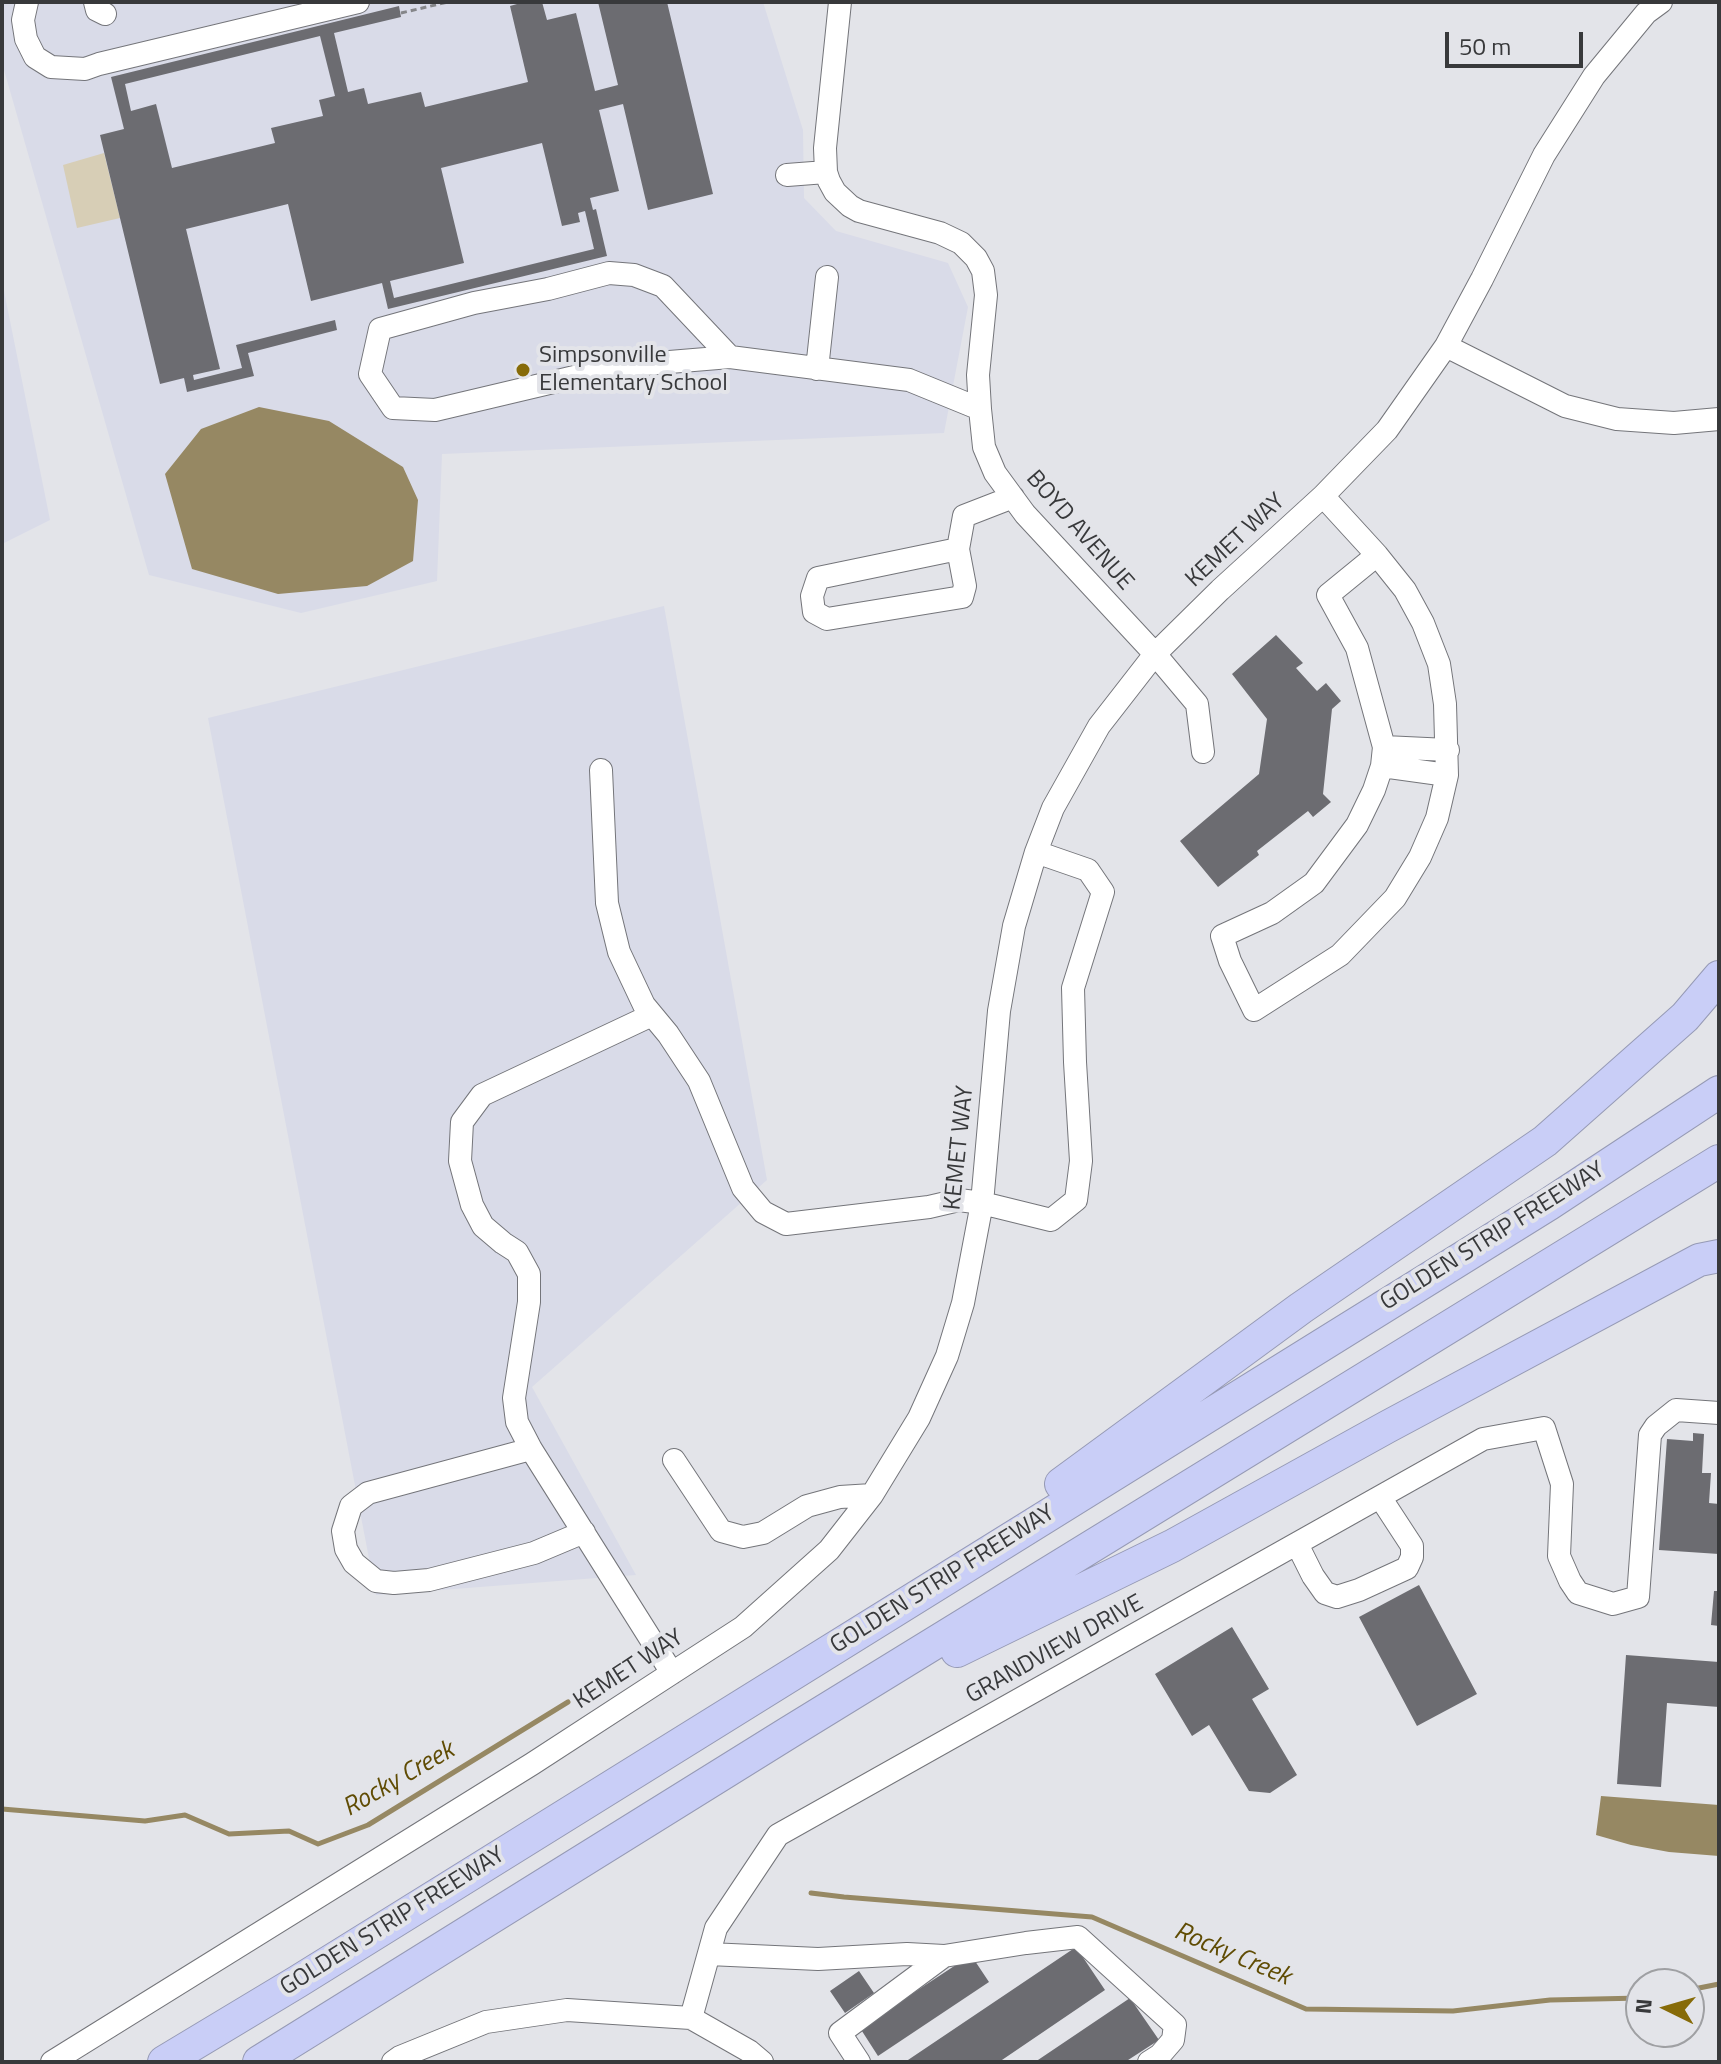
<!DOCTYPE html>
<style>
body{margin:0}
#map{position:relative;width:1721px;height:2064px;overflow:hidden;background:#e3e4e9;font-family:"Titillium Web",sans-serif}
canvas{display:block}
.frame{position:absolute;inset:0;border:4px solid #38393b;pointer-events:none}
.north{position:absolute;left:1625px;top:1968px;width:80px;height:80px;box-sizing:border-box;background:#e3e4e9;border:2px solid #9fa0a3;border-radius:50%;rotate:275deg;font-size:22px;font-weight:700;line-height:32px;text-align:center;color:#38393b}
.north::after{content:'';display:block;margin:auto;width:28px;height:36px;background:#876b08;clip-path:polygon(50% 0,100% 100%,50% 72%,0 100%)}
.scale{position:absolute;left:1445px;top:32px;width:138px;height:36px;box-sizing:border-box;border:4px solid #38393b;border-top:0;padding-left:10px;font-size:24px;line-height:28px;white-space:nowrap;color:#38393b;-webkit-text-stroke:6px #e3e4e9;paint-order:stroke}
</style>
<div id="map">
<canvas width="1721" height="2064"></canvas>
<div class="frame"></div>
<div class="north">N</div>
<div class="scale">50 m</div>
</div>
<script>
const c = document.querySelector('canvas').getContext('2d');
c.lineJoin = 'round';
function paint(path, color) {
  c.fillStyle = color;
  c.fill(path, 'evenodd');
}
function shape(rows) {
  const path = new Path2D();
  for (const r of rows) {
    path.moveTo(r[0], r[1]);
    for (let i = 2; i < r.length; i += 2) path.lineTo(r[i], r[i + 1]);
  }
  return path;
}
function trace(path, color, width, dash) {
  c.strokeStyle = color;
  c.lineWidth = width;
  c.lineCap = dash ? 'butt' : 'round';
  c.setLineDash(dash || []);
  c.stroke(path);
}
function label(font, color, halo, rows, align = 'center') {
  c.font = font + ' "Titillium Web",sans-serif';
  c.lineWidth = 8;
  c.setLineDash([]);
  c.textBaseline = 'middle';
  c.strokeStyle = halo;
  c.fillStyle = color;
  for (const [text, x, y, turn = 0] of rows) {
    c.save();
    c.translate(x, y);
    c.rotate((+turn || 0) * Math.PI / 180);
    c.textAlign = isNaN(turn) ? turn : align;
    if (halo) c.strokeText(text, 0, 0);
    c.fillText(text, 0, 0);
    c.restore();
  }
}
paint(shape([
 [2,2,763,2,803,130,804,198,836,231,948,263,968,307,944,433,442,454,437,581,301,613,149,575,2,63],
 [2,281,50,520,2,544],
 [664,606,767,1180,532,1387,636,1575,376,1595,208,718]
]), '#d9dbe8');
paint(shape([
 [104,153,120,218,77,228,63,165]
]), '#d7ceb6');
paint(shape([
 [259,407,329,421,403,467,418,500,413,561,367,586,278,594,192,569,165,474,201,429],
 [1601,1796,1719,1805,1719,1856,1669,1852,1631,1845,1596,1835]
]), '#968863');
trace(shape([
 [2,1809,145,1821,185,1815,229,1834,289,1831,318,1844,368,1825,568,1702],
 [811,1893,844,1897,1092,1917,1306,2009,1453,2011,1550,2000,1641,1998],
 [1689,1990,1719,1984]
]), '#968863', 5);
paint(shape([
 [524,2,542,2,547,20,576,13,595,91,618,85,598,2,667,2,713,194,648,210,623,104,599,110,619,191,590,198,593,210,596,209,607,256,388,309,382,283,311,301,288,204,186,229,220,369,193,375,194,380,242,368,236,345,335,320,337,330,248,353,254,376,187,392,184,378,160,384,100,135,124,129,111,77,399,6,401,17,334,33,348,92,364,88,368,104,421,92,425,107,528,82,510,6],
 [320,36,335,96,319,100,323,116,271,128,275,143,172,168,156,104,131,111,125,84],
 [542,143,562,226,580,222,578,213,585,211,594,249,394,298,390,281,464,263,441,168],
 [1276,635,1303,663,1296,668,1317,691,1326,683,1341,701,1332,709,1323,794,1331,802,1313,817,1308,811,1257,851,1259,855,1218,887,1180,841,1259,774,1267,719,1232,674],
 [1693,1433,1704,1434,1702,1473,1711,1473,1709,1503,1719,1504,1719,1554,1659,1550,1667,1439,1693,1441],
 [1419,1585,1477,1694,1417,1726,1359,1617],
 [1714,1591,1719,1591,1719,1626,1711,1625],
 [1232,1627,1269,1689,1252,1699,1297,1775,1270,1793,1249,1791,1209,1725,1192,1736,1155,1674],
 [1626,1655,1719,1662,1719,1707,1667,1703,1661,1787,1617,1784],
 [1076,1947,1105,1990,999,2062,905,2062],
 [971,1955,989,1982,878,2056,860,2028],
 [859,1971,874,1993,845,2013,830,1991],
 [1130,1998,1159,2040,1125,2062,1035,2062]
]), '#6c6c71');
const minor = shape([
 [27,2,23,20,26,39,35,57,51,67,85,69,99,64,358,2],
 [95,2,97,10,105,14],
 [840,2,825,148,826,172,829,181,835,192,850,206,859,211,940,233,961,243,976,258,983,271,986,295,978,375,980,409,984,447,995,473,1025,514,1155,654,1197,704,1203,752],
 [787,175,826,172],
 [1446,346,1565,406,1617,419,1674,423,1719,419],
 [730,357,663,286,634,275,609,273,548,289,474,303,380,329,370,374,393,408,435,410,621,366,730,357,909,380,980,409],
 [817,369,827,277],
 [1323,496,1377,555,1405,590,1423,623,1439,664,1445,704,1447,775,1437,818,1420,857,1395,898,1340,955,1254,1010,1230,961,1222,936,1272,913,1314,883,1357,825,1374,790,1382,766,1384,747,1357,648,1328,595,1377,555],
 [958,549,965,586,962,597,827,619,814,612,812,596,818,578,958,549,964,516,1013,497],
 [1384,747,1448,750],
 [1382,766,1447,775],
 [601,770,607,903,619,952,644,1005,668,1034,699,1081,743,1188,763,1212,786,1224,929,1207,959,1200,982,1203,1051,1220,1076,1200,1081,1161,1075,1062,1073,988,1103,892,1088,870,1036,852],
 [652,1015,482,1095,462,1122,460,1161,472,1205,483,1226,503,1243,517,1252,529,1274,529,1302,514,1398,517,1422,531,1449,672,1673],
 [531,1449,368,1493,351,1506,343,1531,346,1549,354,1563,376,1581,394,1583,429,1580,534,1553,584,1532],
 [674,1460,721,1531,743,1537,763,1533,807,1506,840,1497,872,1495],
 [1297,1544,1313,1576,1325,1593,1337,1597,1359,1590,1407,1568,1412,1557,1412,1546,1380,1497],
 [709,1954,818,1959,907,1954,944,1956,1026,1943,1078,1937,1175,2025,1173,2040,1160,2055,1149,2062],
 [691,2018,716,1928,778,1835,1483,1439,1544,1428,1562,1484,1559,1556,1570,1581,1578,1593,1613,1604,1638,1597,1650,1435,1656,1426,1676,1410,1719,1413],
 [52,2062,532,1764,672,1673,743,1627,829,1550,872,1495,919,1418,947,1356,963,1303,982,1203,999,1011,1014,926,1036,852,1053,808,1099,726,1155,654,1220,590,1323,496,1387,430,1446,346,1482,279,1544,155,1594,76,1646,13,1661,2],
 [393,2062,400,2057,486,2022,567,2010,691,2018,749,2051,762,2062],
 [859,2062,840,2033,944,1956]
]);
const highway = shape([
 [1061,1484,1301,1308,1545,1141,1685,1017,1719,977],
 [957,1651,1172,1546,1387,1427,1699,1260,1719,1256],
 [164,2062,297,1982,1549,1204,1719,1092],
 [259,2062,788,1733,1719,1161]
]);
trace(minor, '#74757a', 24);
trace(highway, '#969ab5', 34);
trace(shape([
 [401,13,448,2]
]), '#858689', 3, [6, 4]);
trace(minor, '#fff', 22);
trace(highway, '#c9cef7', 32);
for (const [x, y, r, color] of [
 [523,370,8,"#876b08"]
]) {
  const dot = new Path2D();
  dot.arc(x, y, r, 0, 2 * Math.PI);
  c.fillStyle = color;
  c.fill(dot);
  trace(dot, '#e3e4e9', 3);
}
label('24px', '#38393b', '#e3e4e9', [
 ["Simpsonville",539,356],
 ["Elementary School",539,384]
], 'left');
label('24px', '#38393b', '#e3e4e9', [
 ["BOYD AVENUE",1079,531,49],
 ["KEMET WAY",1236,541,-43],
 ["KEMET WAY",960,1148,-84],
 ["GOLDEN STRIP FREEWAY",1493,1237,-32],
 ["GOLDEN STRIP FREEWAY",943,1580,-32],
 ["GRANDVIEW DRIVE",1055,1650,-29],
 ["KEMET WAY",629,1670,-33],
 ["GOLDEN STRIP FREEWAY",393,1922,-32]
]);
label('italic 26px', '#604c04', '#e3e4e9', [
 ["Rocky Creek",399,1780,-30],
 ["Rocky Creek",1232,1955,23]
]);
</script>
